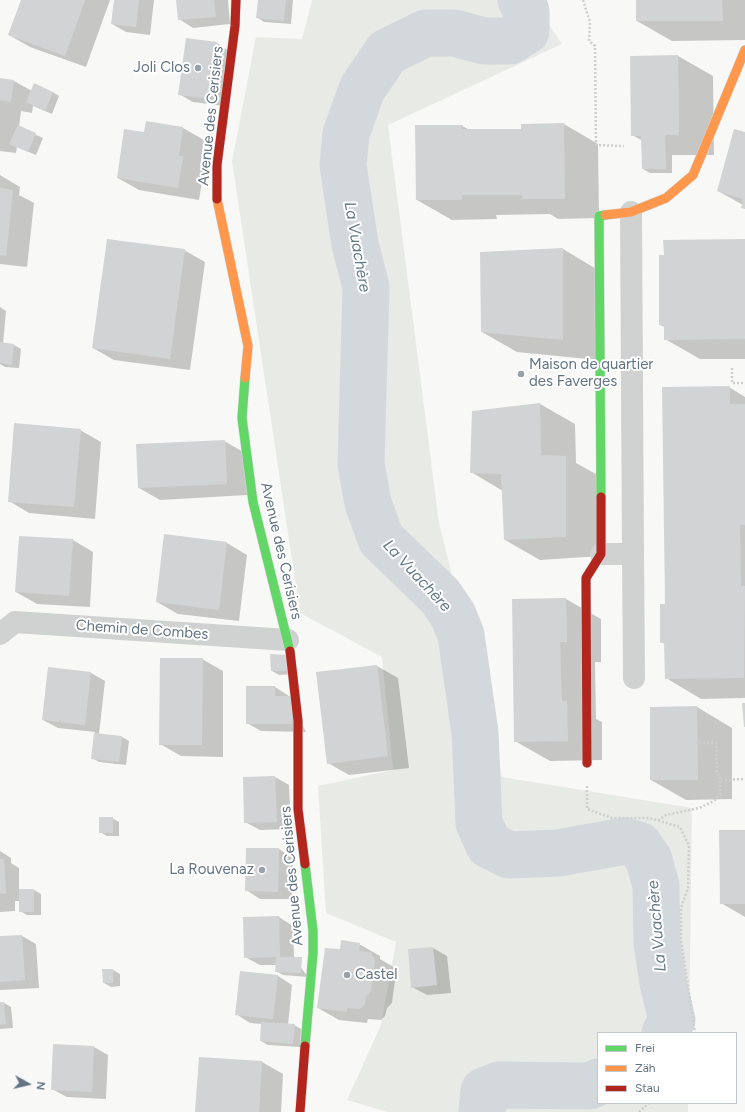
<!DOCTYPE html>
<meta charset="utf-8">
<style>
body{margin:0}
#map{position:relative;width:745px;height:1112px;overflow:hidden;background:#f8f8f7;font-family:Figtree,sans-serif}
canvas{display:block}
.legend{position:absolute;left:597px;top:1032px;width:140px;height:72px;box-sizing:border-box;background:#fff;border:1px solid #c1c7cd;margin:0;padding:5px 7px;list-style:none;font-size:12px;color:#637482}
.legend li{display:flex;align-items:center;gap:8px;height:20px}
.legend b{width:20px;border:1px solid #c1c7cd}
.north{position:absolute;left:8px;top:1064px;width:40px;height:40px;-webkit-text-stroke:3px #fff;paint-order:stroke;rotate:98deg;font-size:11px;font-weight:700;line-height:16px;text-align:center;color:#637482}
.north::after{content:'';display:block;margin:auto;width:14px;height:18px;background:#637482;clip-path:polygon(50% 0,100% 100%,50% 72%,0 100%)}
</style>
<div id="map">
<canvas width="745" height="1112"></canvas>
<ul class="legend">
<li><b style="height:5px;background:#63d668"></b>Frei</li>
<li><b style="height:5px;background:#ff974d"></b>Zäh</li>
<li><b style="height:5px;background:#b3261e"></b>Stau</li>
</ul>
<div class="north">N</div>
</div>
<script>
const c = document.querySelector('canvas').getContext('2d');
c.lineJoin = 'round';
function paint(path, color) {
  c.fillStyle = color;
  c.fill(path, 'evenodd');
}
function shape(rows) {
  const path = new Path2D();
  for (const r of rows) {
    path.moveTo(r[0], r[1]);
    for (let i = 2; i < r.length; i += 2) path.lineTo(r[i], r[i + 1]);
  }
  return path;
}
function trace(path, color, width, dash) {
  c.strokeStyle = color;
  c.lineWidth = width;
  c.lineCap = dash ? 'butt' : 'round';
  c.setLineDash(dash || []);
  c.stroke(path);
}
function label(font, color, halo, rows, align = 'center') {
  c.font = font + ' Figtree,sans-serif';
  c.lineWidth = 4;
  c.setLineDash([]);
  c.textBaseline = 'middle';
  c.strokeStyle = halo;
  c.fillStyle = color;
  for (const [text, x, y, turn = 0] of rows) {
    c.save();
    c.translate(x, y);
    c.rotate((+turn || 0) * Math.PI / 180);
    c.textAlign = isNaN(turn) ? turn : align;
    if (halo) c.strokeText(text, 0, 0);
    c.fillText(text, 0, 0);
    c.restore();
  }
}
paint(shape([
 [312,0,532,0,562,44,388,125,439,523,502,777,692,808,689,1033,598,1033,598,1103,688,1103,688,1112,387,1112,347,1100,381,1025,396,942,326,913,318,786,393,770,382,657,300,613,232,161,256,37,302,39]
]), '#e8ebe5');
paint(shape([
 [22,0,110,0,86,67,30,47,9,35],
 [115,0,154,0,150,35,126,32,112,24],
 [177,0,228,0,230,24,193,28,179,19],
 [259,0,293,0,291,24,264,22,258,18],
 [637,0,745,0,745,40,672,41,637,21],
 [217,43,231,52,224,106,193,102,179,94],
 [678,56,713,76,714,155,672,155,672,173,650,173,643,169,643,141,632,135],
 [0,79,14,81,32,91,53,92,59,96,52,114,33,106,32,113,21,111,19,127,43,138,36,155,17,147,16,153,0,151],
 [564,124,598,144,599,218,558,219,550,214,496,215,497,219,452,220,417,200,462,126,470,130,522,130],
 [183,128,204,140,200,167,204,169,199,200,139,190,118,178,145,133],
 [745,133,745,209,742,207,743,205,718,191],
 [0,175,20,187,19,195,34,203,27,267,0,264],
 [745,240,745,359,700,359,665,339,665,327,660,325],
 [563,249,598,270,598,360,517,352,482,332,481,253],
 [184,250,205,262,190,370,114,360,93,348],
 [0,307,6,311,3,344,14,345,21,349,19,368,5,367,0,364,0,365],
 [729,387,745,397,745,698,701,699,666,678,665,644,661,642,666,605],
 [540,404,575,424,576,463,601,477,601,556,540,560,505,540,503,491,471,472,473,412],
 [80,430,101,442,95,519,29,513,9,501],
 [224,441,245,453,247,495,160,500,139,488],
 [73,540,93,552,90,607,37,604,16,592],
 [227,543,247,555,239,621,178,614,157,602],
 [566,599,601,619,601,662,595,662,596,719,602,722,602,760,550,761,515,741],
 [271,655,294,674,279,675,272,671],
 [202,659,223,671,223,757,181,756,160,744],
 [377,666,398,678,409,768,349,775,328,763],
 [91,673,105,681,99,734,122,737,129,741,126,765,99,762,92,758,95,732,58,728,43,720],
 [275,687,289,696,306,732,261,731,247,723],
 [697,707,732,728,732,799,686,800,651,780],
 [275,777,289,785,291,829,260,830,245,822],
 [112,818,119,822,119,836,107,836,100,832],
 [745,831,745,917,721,903],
 [279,849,293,858,292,899,260,899,246,890],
 [0,851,11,858,11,863,19,868,19,890,34,890,41,894,41,915,27,915,20,911,20,901,15,901,15,911,0,912],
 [279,917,293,926,294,958,308,977,283,975,276,971,277,965,260,965,245,957],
 [22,936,36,944,39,988,0,990,0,937],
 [359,944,380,956,380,959,392,966,396,972,392,1003,387,1008,385,1016,381,1020,368,1019,367,1023,339,1020,318,1008],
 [433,948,447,956,451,993,427,995,412,987,409,950],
 [113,970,120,974,120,986,111,987,104,983],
 [241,972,278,976,292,985,288,1025,294,1025,301,1029,300,1047,268,1045,261,1041,262,1024,250,1023,236,1014],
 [0,1003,4,1003,11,1007,13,1028,0,1029],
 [94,1047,108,1055,106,1099,67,1097,52,1089],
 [200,1058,262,1062,283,1074,281,1112,196,1112]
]), '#0003');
trace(shape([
 [521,0,526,11,526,31,510,41,484,41,454,33,426,33,387,52,362,89,346,134,343,165,355,244,366,287,361,464,368,503,381,539,440,596,453,615,461,635,475,733,479,823,489,845,509,855,558,853,625,841,639,845,649,860,656,886,657,943,663,983,672,1020,665,1033],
 [482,1112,484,1091,499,1085,590,1086,598,1082]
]), '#d2d8dc', 47);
paint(shape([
 [21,0,85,0,65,56,8,35],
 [114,0,139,0,136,27,111,24],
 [176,0,214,0,216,17,178,20],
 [258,0,286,0,284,21,256,18],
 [636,0,722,0,723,21,636,21],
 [186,38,217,42,210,99,178,95],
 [678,55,679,135,665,135,666,169,642,169,641,136,631,136,630,56],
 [0,78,14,80,11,102,0,100],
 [34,83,53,92,45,111,26,102],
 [146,121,183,127,179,156,183,156,178,188,117,178,124,129,144,132],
 [564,123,565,199,522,199,522,195,462,195,462,200,416,200,415,125,463,125,462,129,521,129,521,124],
 [18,125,36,133,28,152,9,144],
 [734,129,745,132,745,209,741,208,743,199,717,191],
 [0,188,13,190,6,256,0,255],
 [107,239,185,249,170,359,92,348],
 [745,239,745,339,664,340,664,325,659,325,659,255,664,255,663,240],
 [563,248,563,340,481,332,480,252],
 [0,342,14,344,12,365,0,363],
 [730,386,730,404,745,404,745,525,740,525,741,586,745,586,744,678,665,679,664,642,660,643,660,604,665,604,662,387],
 [540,403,541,455,566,456,566,537,504,540,501,474,470,473,472,411],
 [14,423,81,429,74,507,8,502],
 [225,440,227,484,138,488,136,444],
 [164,534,227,542,219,610,156,602],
 [19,536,73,539,69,596,15,592],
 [566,598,567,642,560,642,562,701,567,701,568,741,514,742,512,599],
 [270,654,288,655,287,671,271,671],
 [160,658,203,658,202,745,159,745],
 [377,665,388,756,327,764,316,672],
 [48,667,91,672,85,725,42,720],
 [246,686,275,686,275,696,293,696,292,724,246,724],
 [742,703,745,703,745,727,744,727],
 [697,706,698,780,650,780,650,707],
 [94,733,122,736,119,762,91,759],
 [275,776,277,822,244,823,243,777],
 [99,817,113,817,113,833,99,833],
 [719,830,745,830,745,904,720,904],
 [246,848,279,848,278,892,245,891],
 [0,859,4,859,6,893,0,894],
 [19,889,34,889,34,912,19,912],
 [279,916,280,957,302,957,301,973,275,972,276,957,244,958,243,917],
 [22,935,25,980,0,982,0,936],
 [341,940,360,943,359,951,371,953,375,960,371,991,366,996,365,1004,360,1009,347,1008,347,1012,317,1008,325,948,340,949],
 [433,947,437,985,411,988,408,949],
 [102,969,113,969,113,983,103,983],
 [240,971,278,975,273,1019,235,1015],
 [0,1002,4,1002,6,1024,0,1025],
 [261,1022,295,1024,293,1044,260,1041],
 [53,1044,94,1046,92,1092,51,1090],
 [199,1057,262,1061,259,1112,195,1112]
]), '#d2d3d4');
const fast = shape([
 [245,378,242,418,253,502,290,651],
 [601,497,599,216,605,215],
 [305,864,313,931,313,953,305,1046]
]);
const slow = shape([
 [217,199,248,346,245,378],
 [605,215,631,212,666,198,693,175,745,50]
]);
const jam = shape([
 [217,199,217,165,235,26,236,0],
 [290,651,298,721,298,809,305,864],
 [587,763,586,578,601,554,601,497],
 [300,1112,305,1046]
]);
trace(fast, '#d5d6d7', 10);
trace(slow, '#d5d6d7', 10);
trace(jam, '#d5d6d7', 10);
trace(shape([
 [583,0,590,22,589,41,595,46,596,145,624,146],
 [732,368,732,383,745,383],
 [721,780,745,779],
 [587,786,587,809,612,818,649,818,680,827,689,846,688,888,681,908,681,939,695,1033],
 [658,820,666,815,699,808,714,801,720,794,721,780,717,772,716,743,698,743],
 [639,1112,649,1103]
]), '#cececf', 2.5, [2, 2]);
trace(shape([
 [631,212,633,554],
 [601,554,633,554,634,678],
 [0,634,15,622,288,640]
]), '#d0d2d2', 22);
trace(fast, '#63d668', 9);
trace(slow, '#ff974d', 9);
trace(jam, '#b3261e', 9);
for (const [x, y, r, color] of [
 [198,68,4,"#97a2ab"],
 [521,374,4,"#97a2ab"],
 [262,870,4,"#97a2ab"],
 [347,975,4,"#97a2ab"]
]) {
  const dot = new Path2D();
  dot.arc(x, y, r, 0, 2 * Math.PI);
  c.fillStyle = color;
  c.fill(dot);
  trace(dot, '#fff', 1.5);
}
label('15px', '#637482', '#fff', [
 ["Joli Clos",190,68],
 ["Maison de quartier",529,365,"left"],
 ["des Faverges",529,382,"left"],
 ["La Rouvenaz",254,870],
 ["Castel",355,975,"left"]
], 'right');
label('15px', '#637482', '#fff', [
 ["Avenue des Cerisiers",211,116,-84],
 ["Avenue des Cerisiers",281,551,77],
 ["Chemin de Combes",142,630,4],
 ["Avenue des Cerisiers",292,876,-95]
]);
label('italic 16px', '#637a83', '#fff', [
 ["La Vuachère",357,247,80],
 ["La Vuachère",417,576,47],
 ["La Vuachère",657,926,-95]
]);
</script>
